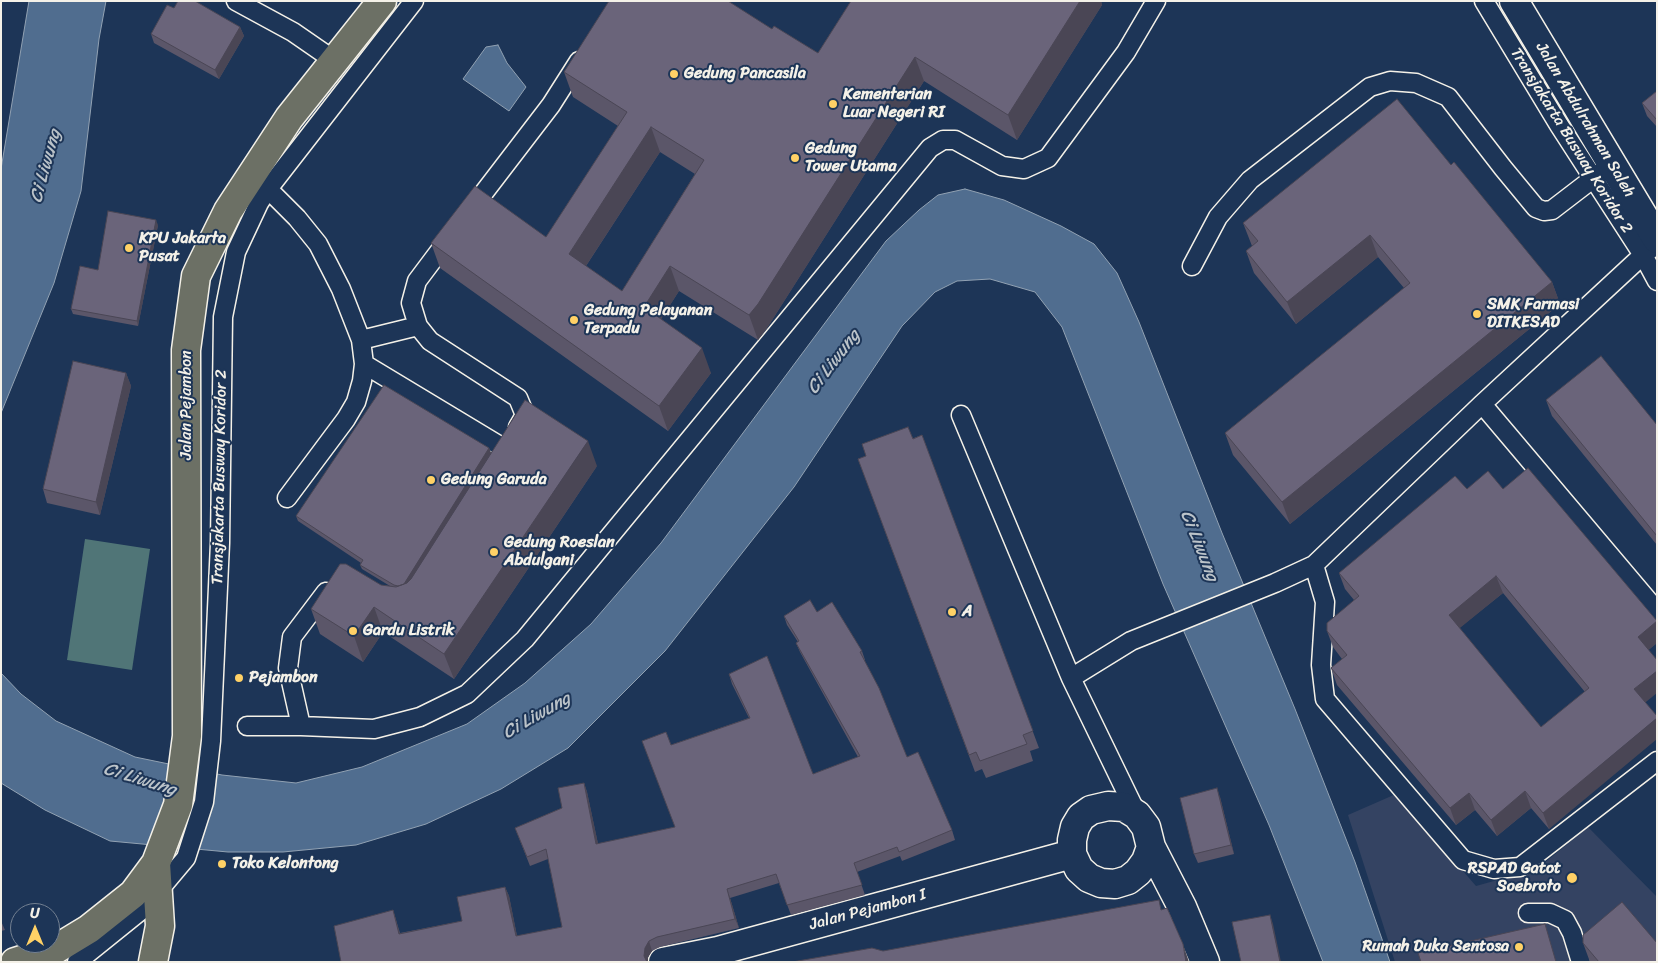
<!DOCTYPE html>
<style>
body{margin:0}
#map{position:relative;width:1658px;height:963px;overflow:hidden;background:#1d3557;font-family:Sriracha,sans-serif}
canvas{display:block}
.frame{position:absolute;inset:0;border:2px solid #f4f1e8;pointer-events:none}
.north{position:absolute;left:10px;top:903px;width:50px;height:50px;box-sizing:border-box;background:#1d3557;border:1px solid #738091;border-radius:50%;rotate:0deg;font-size:14px;font-weight:700;line-height:20px;text-align:center;color:#f4f1e8}
.north::after{content:'';display:block;margin:auto;width:18px;height:22px;background:#ffd166;clip-path:polygon(50% 0,100% 100%,50% 72%,0 100%)}
</style>
<div id="map">
<canvas width="1658" height="963"></canvas>
<div class="frame"></div>
<div class="north">U</div>
</div>
<script>
const c = document.querySelector('canvas').getContext('2d');
c.lineJoin = 'round';
function paint(path, color) {
  c.fillStyle = color;
  c.fill(path, 'evenodd');
}
function shape(rows) {
  const path = new Path2D();
  for (const r of rows) {
    path.moveTo(r[0], r[1]);
    for (let i = 2; i < r.length; i += 2) path.lineTo(r[i], r[i + 1]);
  }
  return path;
}
function trace(path, color, width, dash) {
  c.strokeStyle = color;
  c.lineWidth = width;
  c.lineCap = dash ? 'butt' : 'round';
  c.setLineDash(dash || []);
  c.stroke(path);
}
function label(font, color, halo, rows, align = 'center') {
  c.font = font + ' Sriracha,sans-serif';
  c.lineWidth = 4;
  c.setLineDash([]);
  c.textBaseline = 'middle';
  c.strokeStyle = halo;
  c.fillStyle = color;
  for (const [text, x, y, turn = 0] of rows) {
    c.save();
    c.translate(x, y);
    c.rotate((+turn || 0) * Math.PI / 180);
    c.textAlign = isNaN(turn) ? turn : align;
    if (halo) c.strokeText(text, 0, 0);
    c.fillText(text, 0, 0);
    c.restore();
  }
}
paint(shape([
 [1396,794,1476,886,1537,869,1588,827,1657,897,1657,962,1395,962,1348,815]
]), '#344362');
paint(shape([
 [85,539,150,549,132,670,67,660]
]), '#507577');
const water = shape([
 [29,1,106,1,99,39,81,191,54,283,1,413,1,169,29,1],
 [498,45,507,63,526,87,509,111,463,79,486,47,498,45],
 [965,189,1004,200,1061,226,1094,244,1117,273,1139,322,1222,533,1295,709,1355,862,1390,962,1323,962,1269,825,1163,584,1062,327,1035,292,990,279,957,281,935,292,902,326,794,487,665,651,568,748,501,789,426,824,356,845,283,852,228,852,110,841,45,810,1,783,1,673,21,694,56,721,135,757,222,775,296,783,362,767,467,724,525,683,591,624,661,543,886,241,919,210,938,195,965,189]
]);
paint(water, '#506d8f');
trace(water, '#92a2b3', 1);
const service = shape([
 [236,1,293,32,335,61],
 [1484,1,1559,125,1643,255,1657,281],
 [260,181,297,218,318,244,341,289,361,340,364,364,362,381,356,402,346,419,287,498],
 [469,212,551,105,579,61],
 [450,237,417,281,411,303,418,326,430,341,518,398,525,415,518,427],
 [1192,266,1218,217,1250,180,1370,87,1390,81,1416,83,1448,97,1503,168,1536,208,1544,211,1552,210,1612,164],
 [361,340,418,326],
 [364,364,505,449],
 [1482,404,1657,611],
 [961,415,1071,678,1137,814],
 [1314,565,1325,602,1321,665,1325,699,1463,860,1494,869,1520,867,1657,761],
 [1071,678,1131,641,1275,583,1314,565,1482,404,1643,255,1657,244],
 [247,726,301,726,374,729,420,717,467,694,525,639,930,148,943,140,955,140,1002,166,1024,169,1048,158,1126,52,1156,1],
 [301,726,288,668,292,637,326,592],
 [1528,913,1550,913,1565,920,1572,933,1581,962],
 [77,962,144,908,186,858,204,802,211,741,220,543,223,317,236,252,259,203,268,189,414,1]
]);
const minor = shape([
 [1151,847,1146,861,1138,872,1128,880,1115,884,1101,883,1089,878,1079,869,1072,854,1072,840,1075,827,1081,817,1091,810,1108,806,1124,807,1137,815,1146,827,1151,847,1182,907,1205,962],
 [663,962,718,951,1072,854]
]);
const tertiary = shape([
 [1514,1,1657,239]
]);
const primary = shape([
 [15,962,56,949,89,929,133,894,156,863],
 [153,962,160,926,156,863,178,805,187,736,186,350,196,276,228,211,289,118,382,1]
]);
trace(service, '#f4f1e8', 21);
trace(minor, '#f4f1e8', 31);
trace(tertiary, '#f4f1e8', 31);
trace(primary, '#f4f1e8', 31);
trace(service, '#1d3557', 18);
trace(minor, '#1d3557', 28);
trace(tertiary, '#1d3557', 28);
trace(primary, '#6c7065', 28);
paint(shape([
 [851,1,1101,1,1102,5,1017,140,924,81,767,328,758,340,679,291,661,319,711,373,668,431,440,268,431,243,546,237,618,126,573,97,564,72,772,29,818,53],
 [660,152,695,174,622,291,586,266],
 [174,8,240,27,244,36,219,79,154,43,151,34],
 [1657,91,1657,127,1647,116,1642,103],
 [1451,165,1552,282,1560,304,1290,524,1233,455,1225,433,1404,288,1378,257,1296,324,1254,273,1246,251,1252,246,1243,223],
 [158,225,138,326,73,314,71,309,98,270],
 [126,373,131,386,100,515,47,503,43,489],
 [1546,400,1657,425,1657,545,1552,416],
 [922,435,1039,748,1030,751,1033,761,986,778,982,769,975,772,858,459],
 [489,448,491,453,411,579,597,466,454,679,383,632,363,662,320,634,311,609,381,585,390,586,362,569,360,565,361,563,298,521,296,516],
 [1467,489,1503,489,1657,621,1657,643,1648,650,1645,702,1549,829,1531,808,1497,836,1475,810,1456,825,1337,685,1331,668,1342,659,1333,647,1327,631,1354,600,1345,589,1339,573],
 [1503,593,1585,692,1541,727,1459,628],
 [817,612,862,651,865,660,864,661,907,757,952,830,955,840,902,861,900,856,857,872,865,895,791,915,779,883,730,898,739,928,660,947,652,951,648,957,648,962,341,962,393,910,400,933,462,921,505,887,509,896,517,936,562,927,548,859,530,866,515,828,562,808,584,783,587,792,598,844,675,827,671,745,749,718,732,684,729,674,813,774,858,757,800,652,796,643,798,642,787,625,784,616],
 [1220,797,1234,854,1198,863,1194,854],
 [1,921,5,930,1,931],
 [1583,943,1657,962,1590,962]
]), '#5b5669');
paint(shape([
 [1080,1,1101,1,1102,5,1017,140,1008,115],
 [240,27,244,36,219,79,215,70],
 [915,57,924,81,767,328,758,340,749,315],
 [651,127,660,152,578,278,569,254],
 [156,220,158,225,138,326,137,321],
 [1370,235,1378,257,1296,324,1287,302],
 [670,266,679,291,653,332,644,307],
 [1552,282,1560,304,1290,524,1282,502],
 [702,348,711,373,668,431,659,406],
 [126,373,131,386,100,515,96,502],
 [588,441,597,466,454,679,444,654],
 [489,448,491,453,405,589,403,585],
 [1496,576,1503,593,1455,632,1449,615],
 [374,607,383,632,363,662,354,636],
 [1657,621,1657,643,1644,654,1638,637],
 [1657,671,1657,693,1641,706,1634,689],
 [1657,718,1657,739,1549,829,1543,813],
 [584,783,587,792,600,853,596,844],
 [1217,788,1220,797,1234,854,1231,845],
 [1525,791,1531,808,1497,836,1491,820],
 [1469,793,1475,810,1456,825,1450,808],
 [505,887,509,896,519,946,516,936],
 [727,889,730,898,739,928,735,919],
 [393,910,396,920,402,943,399,934],
 [1270,915,1273,924,1281,962,1280,962],
 [649,941,652,951,648,957,648,962,646,962,644,956,645,948],
 [1183,944,1189,962,1186,962]
]), '#4a4655');
const building = shape([
 [178,1,195,1,240,27,215,70,151,34,167,5,174,8,178,1],
 [609,1,728,1,772,29,774,26,818,53,851,1,1080,1,1008,115,915,57,758,304,749,315,670,266,644,307,702,348,659,406,431,243,475,186,546,237,627,112,564,72,609,1],
 [651,127,704,160,622,291,569,254,651,127],
 [1657,91,1657,120,1642,103,1657,91],
 [1397,99,1451,165,1454,162,1552,282,1282,502,1225,433,1410,283,1370,235,1287,302,1246,251,1258,241,1243,223,1397,99],
 [108,211,156,220,137,321,71,309,80,266,98,270,108,211],
 [1601,356,1657,425,1657,536,1546,400,1601,356],
 [73,361,126,373,96,502,43,489,73,361],
 [384,385,489,448,404,584,398,586,394,585,360,565,363,560,296,516,384,385],
 [525,400,588,441,444,654,374,607,354,636,311,609,340,564,346,564,381,585,396,587,407,583,411,579,525,400],
 [908,427,913,439,922,435,1033,731,1023,735,1027,744,980,761,976,752,969,755,858,459,866,456,862,444,908,427],
 [1528,468,1657,621,1638,637,1657,660,1657,671,1634,689,1657,716,1657,718,1543,813,1525,791,1491,820,1469,793,1450,808,1331,668,1347,655,1327,631,1327,623,1359,596,1339,573,1455,476,1467,489,1488,471,1503,489,1528,468],
 [1496,576,1589,688,1541,727,1449,615,1496,576],
 [810,600,817,612,832,602,862,651,860,652,879,688,907,757,918,752,952,830,899,852,897,847,854,863,862,885,787,905,776,874,727,889,735,919,657,937,649,941,645,948,644,956,647,962,341,962,334,926,393,910,399,934,462,921,457,897,505,887,516,936,562,927,546,849,527,857,515,828,562,808,558,788,584,783,596,844,675,827,642,741,666,732,671,745,750,718,729,674,767,656,813,774,860,756,796,643,799,641,784,616,810,600],
 [1217,788,1231,845,1194,854,1180,798,1217,788],
 [1159,900,1161,910,1167,908,1183,944,1186,962,792,962,872,948,883,951,1159,900],
 [1622,902,1657,943,1657,962,1599,962,1583,943,1583,935,1622,902],
 [1270,915,1280,962,1241,962,1232,922,1270,915],
 [1545,924,1556,962,1421,962,1418,953,1545,924]
]);
paint(building, '#6a647a');
trace(building, '#4a4655', 1);
for (const [x, y, r, color] of [
 [674,74,5,"#ffd166"],
 [833,104,5,"#ffd166"],
 [795,158,5,"#ffd166"],
 [129,248,5,"#ffd166"],
 [1477,314,5,"#ffd166"],
 [574,320,5,"#ffd166"],
 [431,480,5,"#ffd166"],
 [494,552,5,"#ffd166"],
 [952,612,5,"#ffd166"],
 [353,631,5,"#ffd166"],
 [239,678,5,"#ffd166"],
 [222,864,5,"#ffd166"],
 [1572,878,6,"#ffd166"],
 [1519,947,5,"#ffd166"]
]) {
  const dot = new Path2D();
  dot.arc(x, y, r, 0, 2 * Math.PI);
  c.fillStyle = color;
  c.fill(dot);
  trace(dot, '#1d3557', 2);
}
label('bold 16px', '#f4f1e8', '#1d3557', [
 ["Gedung Pancasila",684,74],
 ["Kementerian",843,95],
 ["Luar Negeri RI",843,113],
 ["Gedung",805,149],
 ["Tower Utama",805,167],
 ["KPU Jakarta",139,239],
 ["Pusat",139,257],
 ["SMK Farmasi",1487,305],
 ["DITKESAD",1487,323],
 ["Gedung Pelayanan",584,311],
 ["Terpadu",584,329],
 ["Gedung Garuda",441,480],
 ["Gedung Roeslan",504,543],
 ["Abdulgani",504,561],
 ["A",962,612],
 ["Gardu Listrik",363,631],
 ["Pejambon",249,678],
 ["Toko Kelontong",232,864],
 ["RSPAD Gatot",1561,869,"right"],
 ["Soebroto",1561,887,"right"],
 ["Rumah Duka Sentosa",1509,947,"right"]
], 'left');
label('16px', '#f4f1e8', '#1d3557', [
 ["Jalan Abdulrahman Saleh",1585,120,59],
 ["Transjakarta Busway Koridor 2",1571,141,58],
 ["Jalan Pejambon",187,405,-90],
 ["Transjakarta Busway Koridor 2",220,477,-89],
 ["Jalan Pejambon I",868,910,-15]
]);
label('italic 18px', '#bbc3c9', '#1d3557', [
 ["Ci Liwung",46,166,-75],
 ["Ci Liwung",834,362,-53],
 ["Ci Liwung",1199,546,68],
 ["Ci Liwung",537,716,-30],
 ["Ci Liwung",140,780,17]
]);
</script>
